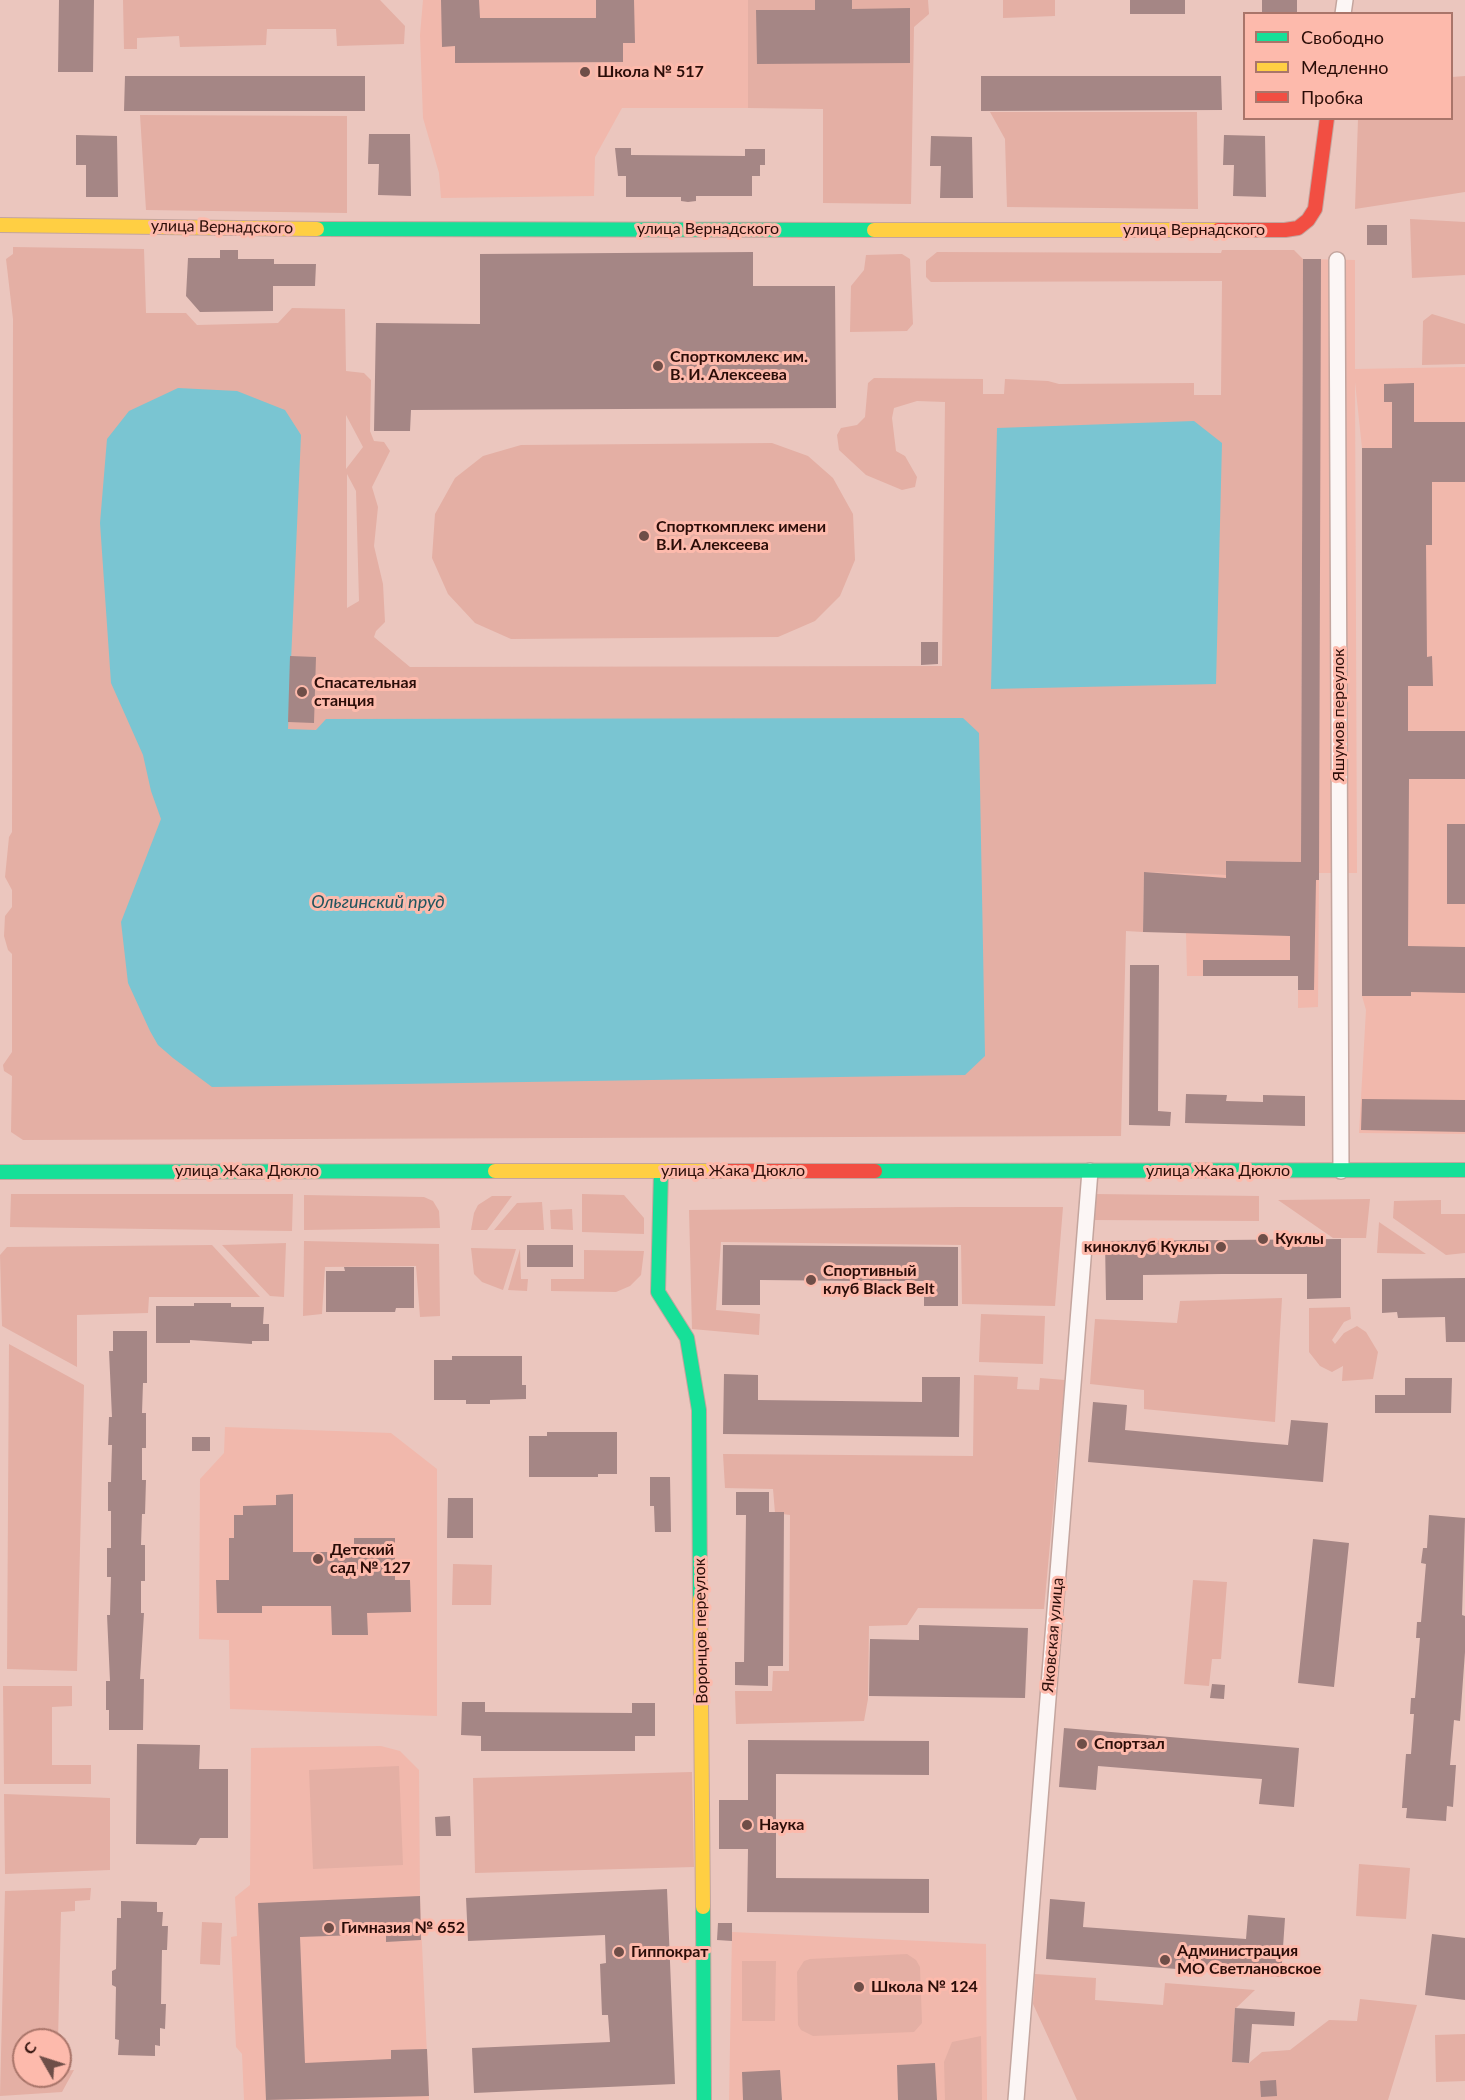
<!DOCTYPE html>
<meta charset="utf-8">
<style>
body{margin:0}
#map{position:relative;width:1465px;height:2100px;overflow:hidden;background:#ebc6be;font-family:Lato,sans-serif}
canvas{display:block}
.legend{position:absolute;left:1243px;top:12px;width:210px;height:108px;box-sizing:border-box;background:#fdbaac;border:2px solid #a9756a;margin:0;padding:8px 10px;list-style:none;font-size:18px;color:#2b0d08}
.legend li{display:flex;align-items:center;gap:12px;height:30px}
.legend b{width:30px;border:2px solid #a9756a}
.north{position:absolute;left:12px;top:2028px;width:60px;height:60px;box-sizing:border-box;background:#fdbaac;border:2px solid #a9756a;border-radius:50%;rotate:309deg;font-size:16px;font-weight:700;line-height:24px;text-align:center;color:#2b0d08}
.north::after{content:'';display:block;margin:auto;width:21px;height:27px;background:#6e4e48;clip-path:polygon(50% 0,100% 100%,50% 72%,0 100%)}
</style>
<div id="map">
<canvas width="1465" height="2100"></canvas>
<ul class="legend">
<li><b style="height:8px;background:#16e098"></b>Свободно</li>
<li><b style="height:8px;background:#ffcf43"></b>Медленно</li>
<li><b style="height:8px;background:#f24e42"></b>Пробка</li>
</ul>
<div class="north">С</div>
</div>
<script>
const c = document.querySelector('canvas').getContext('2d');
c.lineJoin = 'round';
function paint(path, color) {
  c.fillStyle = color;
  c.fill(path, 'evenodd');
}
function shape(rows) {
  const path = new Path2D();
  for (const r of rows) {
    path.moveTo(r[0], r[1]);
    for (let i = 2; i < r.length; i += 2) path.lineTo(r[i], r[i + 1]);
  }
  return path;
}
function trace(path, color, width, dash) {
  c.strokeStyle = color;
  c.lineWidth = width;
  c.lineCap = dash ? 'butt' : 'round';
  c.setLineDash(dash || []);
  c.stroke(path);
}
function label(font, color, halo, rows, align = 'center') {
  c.font = font + ' Lato,sans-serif';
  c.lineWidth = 6;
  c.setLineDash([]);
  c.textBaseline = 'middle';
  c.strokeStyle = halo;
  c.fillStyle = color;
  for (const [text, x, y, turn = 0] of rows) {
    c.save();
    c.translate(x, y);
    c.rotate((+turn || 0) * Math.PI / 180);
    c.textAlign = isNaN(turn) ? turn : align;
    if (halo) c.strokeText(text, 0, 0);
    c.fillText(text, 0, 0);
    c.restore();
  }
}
paint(shape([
 [423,0,748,0,748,108,622,108,595,157,594,196,441,198,439,173,423,118,420,35],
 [1303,259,1355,260,1355,369,1465,367,1465,1134,1359,1133,1366,1010,1362,996,1362,448,1355,382,1357,873,1319,873,1318,1007,1298,1008,1298,976,1187,976,1186,933,1144,914,1144,872,1225,875,1226,861,1301,862],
 [225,1427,391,1433,437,1469,437,1716,230,1709,229,1640,199,1639,200,1479,224,1453],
 [381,1746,400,1751,419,1770,420,1900,429,2100,244,2100,242,2054,236,2047,231,1937,237,1936,235,1897,250,1885,251,1748],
 [732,1932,986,1944,987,2100,729,2100]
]), '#f1b8ac');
paint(shape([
 [123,0,380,0,405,26,404,44,337,46,336,29,267,29,266,45,180,47,179,36,137,38,137,49,124,49],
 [748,0,928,0,929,14,914,27,911,204,823,203,823,109,748,108],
 [1003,0,1055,0,1055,16,1003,18],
 [1465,76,1465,192,1355,209,1358,119,1452,118,1452,77],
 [990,112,1197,112,1198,209,1007,207,1005,139],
 [140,115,347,116,347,213,146,210],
 [1410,219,1465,222,1465,275,1412,278],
 [13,247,144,249,146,313,186,313,197,325,278,323,292,308,345,309,346,371,364,373,371,380,370,431,374,441,384,442,390,451,372,487,378,507,374,546,383,584,385,622,376,631,374,637,410,667,942,666,945,402,917,401,894,408,892,418,896,451,905,456,917,477,915,487,902,490,866,475,839,450,837,435,841,428,857,425,865,417,868,383,874,378,983,379,983,394,1004,394,1005,379,1048,381,1059,384,1194,383,1194,395,1221,395,1222,281,931,282,926,277,926,261,937,252,1221,253,1222,250,1294,250,1303,259,1301,862,1226,861,1226,875,1144,872,1143,932,1126,931,1121,1136,23,1140,11,1132,12,1076,4,1071,3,1065,12,1052,12,954,8,950,4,936,5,916,12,907,12,890,5,877,9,837,12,832,13,319,6,259,13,254],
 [346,415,363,447,346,469],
 [347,474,356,491,359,601,347,608],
 [902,254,910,259,913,324,907,331,850,332,851,286,864,270,866,255],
 [1432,314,1465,324,1465,364,1422,365,1423,321],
 [772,443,808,456,833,478,853,514,855,560,840,596,815,621,778,637,511,639,475,623,448,594,432,558,435,514,455,478,483,456,521,445],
 [11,1194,293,1194,292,1231,10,1227],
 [582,1194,624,1195,644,1218,644,1234,582,1232],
 [1095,1194,1259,1196,1259,1221,1093,1220],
 [304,1195,424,1197,433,1201,439,1211,440,1228,304,1230],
 [492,1196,512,1196,487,1230,471,1230,474,1213,478,1205],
 [1370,1199,1366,1238,1333,1238,1278,1200],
 [1441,1200,1441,1214,1465,1214,1465,1253,1446,1255,1393,1218,1394,1201],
 [542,1202,544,1230,494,1230,517,1203],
 [961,1207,1063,1207,1055,1306,962,1304,961,1245,721,1242,716,1310,760,1314,759,1335,692,1329,689,1210],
 [572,1209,573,1230,551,1229,550,1210],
 [1379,1222,1426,1254,1377,1253],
 [304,1241,439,1244,440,1316,420,1317,416,1266,325,1267,322,1314,303,1316],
 [286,1243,284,1297,270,1296,222,1245],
 [212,1245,260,1297,149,1297,148,1313,77,1315,77,1367,2,1326,0,1255,7,1247],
 [471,1248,516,1249,503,1290,482,1282,474,1274],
 [520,1249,521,1279,528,1279,527,1291,508,1290],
 [584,1250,644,1251,641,1275,630,1286,616,1292,551,1291,551,1279,584,1279],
 [1282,1298,1275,1422,1144,1409,1144,1390,1090,1384,1095,1319,1177,1323,1180,1301],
 [1350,1307,1351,1319,1344,1322,1332,1340,1335,1344,1344,1333,1357,1326,1366,1332,1378,1352,1373,1379,1342,1381,1343,1366,1332,1372,1320,1366,1309,1352,1309,1308],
 [981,1314,1045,1316,1043,1364,979,1362],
 [9,1344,84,1385,77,1671,7,1669],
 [974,1375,1018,1377,1017,1389,1039,1390,1040,1378,1065,1380,1044,1609,918,1608,907,1625,869,1626,868,1699,864,1721,736,1724,735,1691,772,1691,773,1671,789,1671,790,1515,775,1513,773,1489,725,1488,723,1454,973,1456],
 [453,1564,492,1565,491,1605,452,1605],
 [1193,1580,1227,1582,1221,1659,1212,1659,1209,1686,1184,1684],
 [3,1686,72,1686,72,1706,52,1707,52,1765,91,1765,91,1784,4,1784],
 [399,1766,403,1865,313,1869,309,1770],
 [692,1772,694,1867,475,1873,473,1778],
 [4,1794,110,1798,110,1870,5,1874],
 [1359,1864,1410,1868,1406,1919,1356,1916],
 [91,1888,90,1900,75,1901,75,1911,61,1912,58,2040,24,2040,24,2076,60,2076,60,2071,74,2070,62,2092,0,2096,5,1891],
 [202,1922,222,1923,220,1965,200,1964],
 [907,1954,916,1960,920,1967,922,2023,914,2032,813,2036,801,2030,798,2025,797,1972,804,1961,810,1959],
 [742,1961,776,1961,775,2021,742,2021],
 [1035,1974,1096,1978,1095,2000,1163,2005,1165,1983,1255,1990,1235,2009,1232,2062,1249,2063,1262,2052,1290,2050,1329,2020,1357,2021,1360,1999,1417,2005,1388,2100,1077,2100,1033,2004],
 [1465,2034,1465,2081,1436,2082,1435,2035],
 [981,2036,982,2100,945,2100,944,2062,952,2042]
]), '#e4afa4');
paint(shape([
 [178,388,237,391,285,410,301,435,288,729,316,730,326,719,963,718,979,733,985,1056,965,1075,212,1087,173,1058,158,1045,150,1031,128,983,121,922,161,819,151,791,143,755,111,683,100,523,107,439,129,411],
 [1194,421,1222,443,1216,684,991,689,997,428]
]), '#7ac5d2');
paint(shape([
 [59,0,94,0,93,72,58,72],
 [441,0,479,0,480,18,596,18,596,0,634,0,635,43,623,43,623,62,455,63,455,46,442,47],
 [815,0,852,0,852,9,910,8,910,63,757,64,756,10,815,10],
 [1130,0,1185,0,1185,14,1130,14],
 [1262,0,1297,0,1297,14,1262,14],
 [125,76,365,76,365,111,124,111],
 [981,76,1221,76,1222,110,981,111],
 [369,134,410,134,411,196,378,195,379,164,368,164],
 [76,135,117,136,118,197,86,197,86,165,76,165],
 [1224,135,1265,136,1266,197,1233,196,1234,165,1223,165],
 [931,136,972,137,973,198,940,198,941,166,930,166],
 [615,148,631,148,631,155,745,156,745,149,765,149,765,165,760,165,760,176,752,176,752,196,696,196,696,201,688,202,681,201,681,197,626,197,626,176,618,176],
 [1367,225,1387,225,1387,245,1367,245],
 [220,250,238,250,238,259,274,259,274,264,316,264,315,286,273,286,273,311,200,312,186,296,188,258,220,258],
 [753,252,753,286,835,286,836,408,411,410,410,431,374,431,376,323,480,324,480,254],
 [1303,259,1321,259,1319,880,1316,880,1314,990,1298,990,1298,976,1203,976,1203,960,1290,960,1290,936,1143,932,1144,872,1226,878,1226,861,1301,862],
 [1414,383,1414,422,1465,422,1465,482,1432,482,1432,545,1426,545,1427,657,1432,656,1433,686,1408,686,1408,731,1465,731,1465,779,1409,779,1408,946,1465,947,1465,993,1411,992,1411,996,1362,996,1362,448,1392,448,1392,402,1384,402,1384,384],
 [921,642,938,642,938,664,921,665],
 [290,656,316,657,314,723,288,722],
 [1447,824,1465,824,1465,904,1447,904],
 [1130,965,1159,965,1158,1111,1171,1112,1170,1126,1129,1125],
 [1186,1094,1227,1095,1226,1101,1263,1102,1263,1095,1305,1096,1305,1126,1185,1123],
 [1362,1099,1465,1100,1465,1132,1361,1130],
 [1341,1239,1341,1298,1307,1299,1307,1274,1222,1274,1143,1275,1143,1300,1106,1300,1105,1241],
 [527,1245,573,1245,573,1267,527,1267],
 [723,1245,958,1247,958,1306,924,1306,924,1281,862,1281,760,1280,760,1305,722,1305],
 [344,1267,414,1267,414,1308,396,1308,395,1312,326,1312,326,1271,345,1271],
 [1465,1278,1465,1342,1446,1342,1445,1317,1398,1318,1397,1312,1382,1313,1382,1279],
 [194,1303,231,1303,231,1307,264,1307,263,1324,269,1324,269,1341,252,1341,252,1344,190,1340,190,1343,156,1343,156,1306,194,1306],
 [113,1331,147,1331,147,1383,143,1383,142,1413,146,1413,146,1448,142,1448,142,1480,146,1480,145,1514,142,1514,141,1545,145,1545,145,1581,141,1581,141,1613,144,1613,140,1679,144,1679,143,1730,109,1730,109,1710,106,1710,106,1681,110,1681,107,1615,110,1615,111,1577,107,1577,107,1548,111,1548,111,1511,108,1511,108,1482,111,1482,112,1445,108,1445,109,1417,112,1417,109,1351,113,1351],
 [452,1356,522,1356,522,1385,526,1385,526,1399,490,1400,490,1404,466,1404,466,1400,434,1400,434,1360,452,1360],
 [724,1374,758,1375,758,1400,922,1402,922,1377,960,1377,959,1437,723,1434],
 [1405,1378,1452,1378,1451,1413,1375,1413,1375,1395,1405,1395],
 [1093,1402,1127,1405,1125,1430,1252,1442,1288,1445,1291,1420,1328,1423,1323,1482,1088,1462],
 [547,1432,617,1432,617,1474,598,1474,598,1477,529,1477,529,1436,547,1436],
 [192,1437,210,1437,210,1451,192,1451],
 [650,1477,670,1477,671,1532,655,1532,654,1506,650,1506],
 [736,1492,769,1492,769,1512,784,1512,783,1666,768,1666,768,1686,735,1685,735,1662,744,1662,745,1592,746,1515,736,1515],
 [293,1494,293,1552,354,1552,354,1538,395,1538,395,1580,410,1580,411,1612,367,1613,368,1635,332,1635,331,1606,262,1606,262,1613,217,1613,216,1580,229,1580,229,1538,234,1538,234,1515,243,1515,243,1506,276,1505,276,1495],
 [448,1498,473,1498,473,1538,447,1538],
 [1429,1515,1465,1518,1462,1615,1465,1616,1465,1652,1460,1721,1454,1720,1450,1765,1456,1765,1453,1807,1447,1806,1446,1821,1406,1818,1407,1808,1402,1808,1406,1754,1411,1754,1414,1714,1410,1714,1411,1698,1415,1698,1420,1638,1416,1638,1417,1622,1421,1622,1426,1564,1421,1563,1423,1548,1427,1548],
 [1313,1539,1349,1543,1334,1687,1298,1683],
 [919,1625,1028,1628,1025,1698,869,1696,870,1639,919,1640],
 [1212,1684,1225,1685,1224,1699,1210,1698],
 [462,1702,485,1702,485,1712,632,1713,632,1703,655,1703,655,1736,635,1736,635,1751,481,1751,481,1736,461,1735],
 [1064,1728,1299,1748,1294,1807,1259,1804,1262,1779,1222,1776,1098,1766,1096,1790,1059,1787],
 [748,1740,929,1741,929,1775,776,1774,776,1878,929,1879,929,1913,747,1912,748,1849,719,1849,719,1800,748,1800],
 [137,1744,200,1745,199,1769,228,1769,228,1838,200,1838,196,1845,136,1844],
 [450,1816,451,1836,436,1836,435,1817],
 [667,1889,675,2084,474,2093,472,2048,610,2042,608,2015,602,2015,600,1964,606,1963,605,1935,468,1941,466,1898],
 [420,1896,421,1940,386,1942,386,1934,300,1937,305,2063,391,2059,391,2050,427,2049,429,2096,266,2100,258,1903],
 [1050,1899,1085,1902,1083,1927,1246,1939,1248,1915,1285,1918,1281,1977,1046,1959],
 [121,1901,157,1902,157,1912,163,1912,162,1926,168,1926,167,1950,162,1950,161,2004,166,2004,165,2029,160,2028,160,2046,155,2045,155,2056,118,2055,119,2040,115,2039,116,1987,112,1985,112,1971,116,1969,117,1918,121,1918],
 [718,1923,732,1923,732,1941,717,1940],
 [1432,1934,1465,1938,1465,2000,1425,1995],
 [1235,2008,1295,2012,1294,2026,1252,2024,1249,2063,1232,2062],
 [935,2063,937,2100,898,2100,897,2065],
 [780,2070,782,2100,743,2100,742,2072],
 [1276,2080,1277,2096,1261,2097,1260,2081]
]), '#a58685');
const street = shape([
 [1343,14,1345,0],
 [1337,260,1341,1171],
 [1016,2100,1090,1171]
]);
const fast = shape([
 [317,229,874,230],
 [661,1171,658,1292,687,1338,699,1410,700,1599],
 [875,1171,1465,1170],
 [0,1172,495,1171],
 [703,1907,704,2100]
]);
const slow = shape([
 [0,225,317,229],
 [874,230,1218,230],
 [495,1171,719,1171],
 [700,1599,703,1907]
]);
const jam = shape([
 [1218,230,1285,230,1298,228,1308,220,1315,209,1327,118],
 [719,1171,875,1171]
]);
trace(street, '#c4a59e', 18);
trace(fast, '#c4a59e', 16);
trace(slow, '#c4a59e', 16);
trace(jam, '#c4a59e', 16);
trace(street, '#fcf6f5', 15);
trace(fast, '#16e098', 14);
trace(slow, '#ffcf43', 14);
trace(jam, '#f24e42', 14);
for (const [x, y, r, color] of [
 [585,72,6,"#6e4e48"],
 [658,366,6,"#6e4e48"],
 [644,536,6,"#6e4e48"],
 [302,692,6,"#6e4e48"],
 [1263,1239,6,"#6e4e48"],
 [1221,1247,6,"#6e4e48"],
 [811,1280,6,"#6e4e48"],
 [318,1559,6,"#6e4e48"],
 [1082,1744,6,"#6e4e48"],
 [747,1825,6,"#6e4e48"],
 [329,1928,6,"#6e4e48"],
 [619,1952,6,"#6e4e48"],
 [1165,1960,6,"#6e4e48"],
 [859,1987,6,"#6e4e48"]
]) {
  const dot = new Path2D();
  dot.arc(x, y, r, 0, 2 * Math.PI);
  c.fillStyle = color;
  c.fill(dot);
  trace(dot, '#fdbaac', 2);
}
label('bold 16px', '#2b0d08', '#fdbaac', [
 ["Школа № 517",597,72],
 ["Спорткомлекс им.",670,357],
 ["В. И. Алексеева",670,375],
 ["Спорткомплекс имени",656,527],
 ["В.И. Алексеева",656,545],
 ["Спасательная",314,683],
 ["станция",314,701],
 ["Куклы",1275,1239],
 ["киноклуб Куклы",1209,1247,"right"],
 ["Спортивный",823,1271],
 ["клуб Black Belt",823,1289],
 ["Детский",330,1550],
 ["сад № 127",330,1568],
 ["Спортзал",1094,1744],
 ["Наука",759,1825],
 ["Гимназия № 652",341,1928],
 ["Администрация",1177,1951],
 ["МО Светлановское",1177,1969],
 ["Гиппократ",631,1952],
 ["Школа № 124",871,1987]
], 'left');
label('16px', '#2b0d08', '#fdbaac', [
 ["улица Вернадского",222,227,1],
 ["улица Вернадского",708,229],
 ["улица Вернадского",1194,230],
 ["Яшумов переулок",1339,715,-90],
 ["улица Жака Дюкло",247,1171],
 ["улица Жака Дюкло",733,1171],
 ["улица Жака Дюкло",1218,1171],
 ["Воронцов переулок",701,1631,-91],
 ["Яковская улица",1053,1635,-85]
]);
label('italic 18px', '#21555e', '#fdbaac', [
 ["Ольгинский пруд",378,902]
]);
</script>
